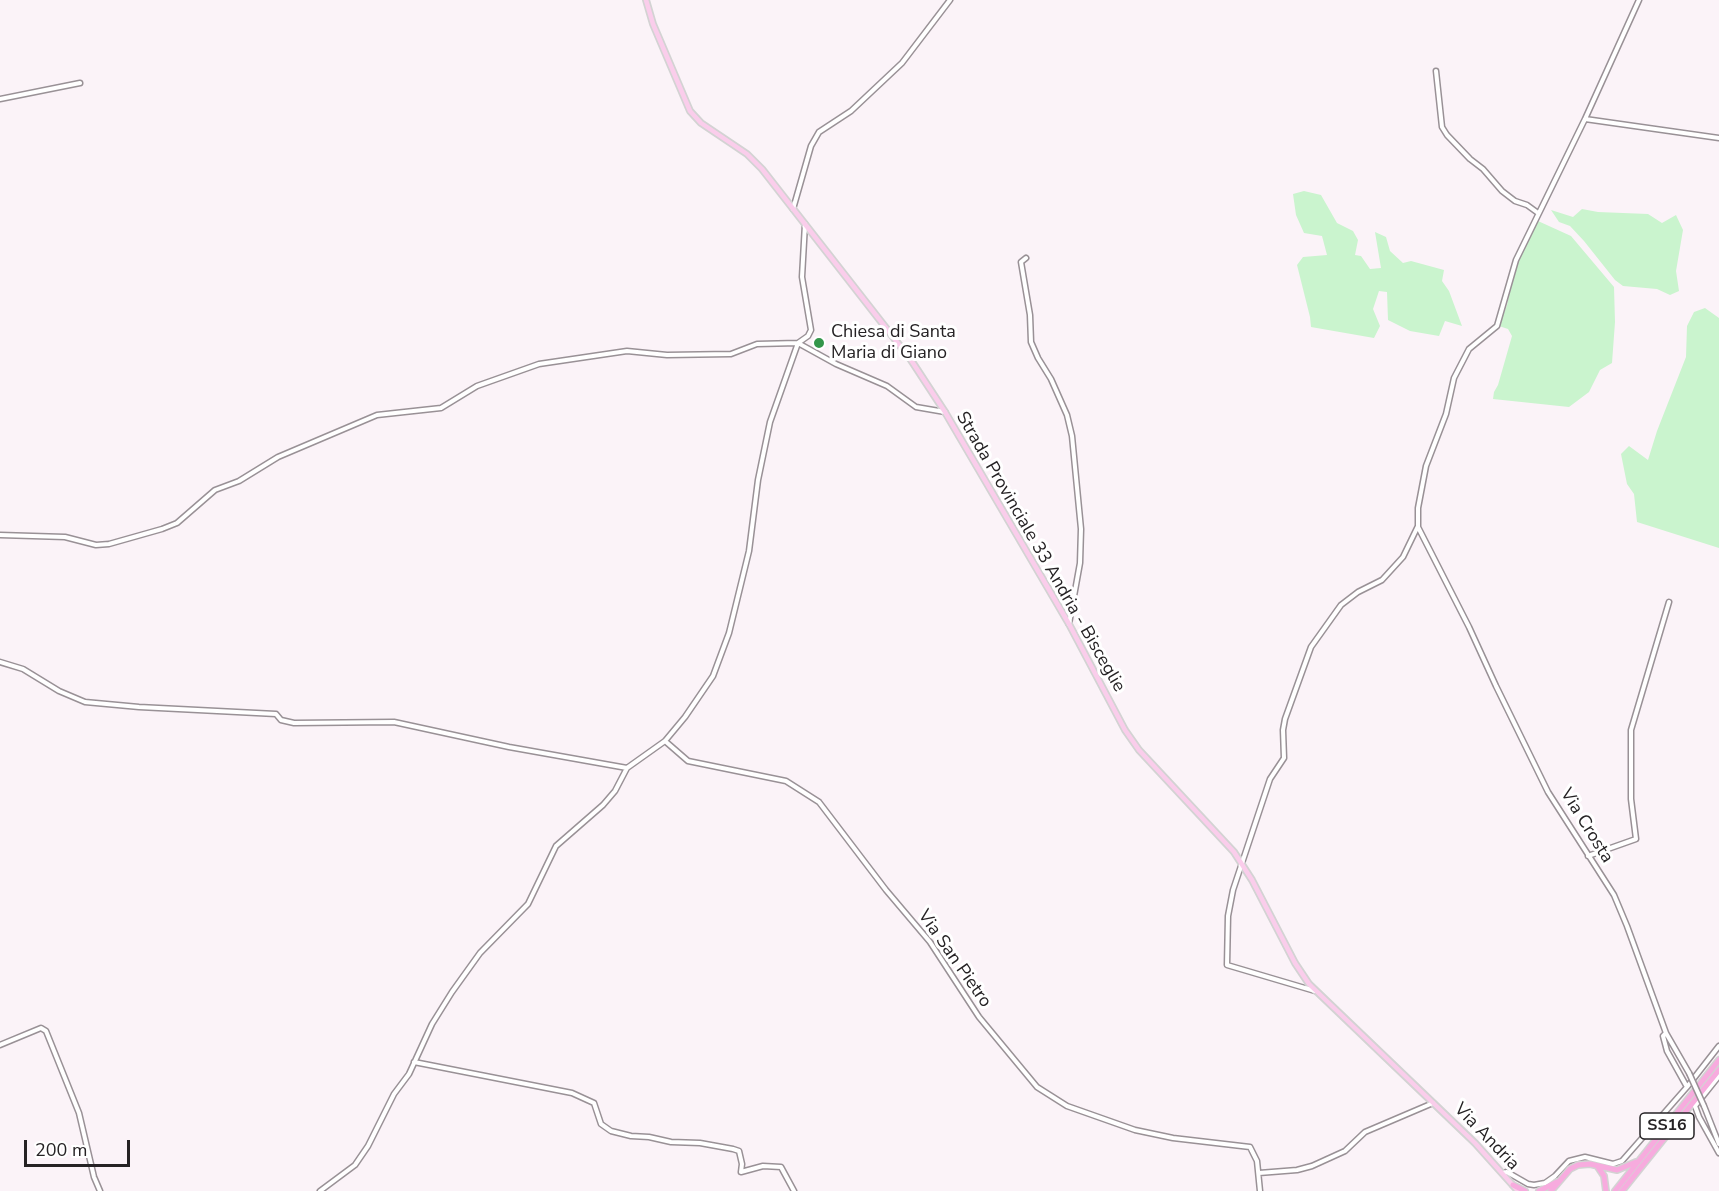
<!DOCTYPE html>
<style>
body{margin:0}
#map{position:relative;width:1719px;height:1191px;overflow:hidden;background:#fbf3f8;font-family:"Nunito Sans",sans-serif}
canvas{display:block}
.scale{position:absolute;left:24px;top:1140px;width:106px;height:27px;box-sizing:border-box;border:3px solid #252224;border-top:0;padding-left:8px;font-size:18px;line-height:21px;white-space:nowrap;color:#252224;-webkit-text-stroke:4px #fff;paint-order:stroke}
</style>
<div id="map">
<canvas width="1719" height="1191"></canvas>
<div class="scale">200 m</div>
</div>
<script>
const c = document.querySelector('canvas').getContext('2d');
c.lineJoin = 'round';
function paint(path, color) {
  c.fillStyle = color;
  c.fill(path, 'evenodd');
}
function shape(rows) {
  const path = new Path2D();
  for (const r of rows) {
    path.moveTo(r[0], r[1]);
    for (let i = 2; i < r.length; i += 2) path.lineTo(r[i], r[i + 1]);
  }
  return path;
}
function trace(path, color, width, dash) {
  c.strokeStyle = color;
  c.lineWidth = width;
  c.lineCap = dash ? 'butt' : 'round';
  c.setLineDash(dash || []);
  c.stroke(path);
}
function label(font, color, halo, rows, align = 'center') {
  c.font = font + ' "Nunito Sans",sans-serif';
  c.lineWidth = 6;
  c.setLineDash([]);
  c.textBaseline = 'middle';
  c.strokeStyle = halo;
  c.fillStyle = color;
  for (const [text, x, y, turn = 0] of rows) {
    c.save();
    c.translate(x, y);
    c.rotate((+turn || 0) * Math.PI / 180);
    c.textAlign = isNaN(turn) ? turn : align;
    if (halo) c.strokeText(text, 0, 0);
    c.fillText(text, 0, 0);
    c.restore();
  }
}
paint(shape([
 [1304,191,1321,195,1337,223,1353,231,1358,240,1355,255,1361,256,1370,269,1381,268,1375,232,1386,237,1390,251,1403,263,1411,261,1444,270,1442,281,1449,291,1462,326,1445,321,1439,336,1410,331,1388,320,1387,292,1379,291,1373,309,1380,326,1374,338,1311,327,1310,317,1297,265,1303,257,1327,255,1322,236,1304,233,1296,215,1293,194],
 [1582,209,1598,212,1648,214,1662,223,1676,215,1683,230,1676,271,1679,291,1670,295,1657,289,1623,286,1615,280,1584,241,1570,226,1559,222,1551,210,1573,217],
 [1538,221,1571,236,1614,287,1615,322,1612,363,1600,370,1589,392,1569,407,1493,399,1494,392,1498,385,1512,336,1508,329,1499,326,1507,305,1515,266],
 [1705,308,1719,318,1719,548,1637,522,1634,494,1627,484,1621,454,1629,446,1648,460,1657,431,1686,357,1687,326,1694,312]
]), '#caf4ce');
const minor = shape([
 [1436,71,1442,127,1447,135,1470,159,1483,169,1502,191,1515,201,1527,205,1538,213],
 [0,99,80,83],
 [1585,119,1719,138],
 [793,209,811,146,819,132,851,111,902,63,950,0],
 [1026,258,1021,262,1030,315,1031,342,1038,358,1051,379,1067,415,1072,436,1081,529,1080,563,1069,624],
 [1418,527,1469,627,1496,686,1548,792,1614,895,1627,926,1666,1033,1689,1073],
 [0,535,65,537,96,545,109,544,162,529,177,523,215,490,239,481,278,457,377,415,441,408,477,386,539,364,627,351,667,355,731,354,757,344,798,343,808,336,811,330,802,277,805,224],
 [0,662,23,669,59,691,85,702,139,707,276,714,281,720,294,723,394,722,509,747,627,768],
 [665,741,688,761,786,781,819,802,886,890,930,942,979,1017,1037,1087,1067,1106,1135,1130,1173,1138,1250,1147,1257,1161,1260,1191],
 [1588,856,1636,839,1631,799,1631,730,1669,602],
 [1315,991,1227,965,1228,916,1233,890,1270,779,1284,758,1283,730,1285,719,1311,647,1341,605,1358,592,1382,580,1403,557,1418,526,1418,508,1426,466,1446,414,1454,378,1469,349,1497,326,1516,260,1585,119,1639,0],
 [1666,1033,1663,1036,1667,1051,1687,1087],
 [0,1045,41,1028,46,1031,79,1113,94,1177,100,1191],
 [414,1062,572,1093,594,1103,601,1124,611,1131,631,1136,649,1137,671,1142,700,1143,733,1149,739,1151,742,1164,741,1172,763,1166,781,1167,794,1191],
 [1719,1076,1695,1106,1699,1117,1719,1153],
 [1704,1106,1719,1144],
 [1259,1173,1297,1170,1312,1166,1345,1151,1365,1132,1433,1103],
 [1503,1173,1507,1172,1528,1184,1534,1185,1545,1183,1555,1176,1569,1161,1585,1157,1613,1164,1622,1161,1687,1087,1719,1046],
 [320,1191,355,1165,368,1146,394,1094,409,1074,432,1024,452,992,480,953,528,904,556,846,603,805,615,791,627,768,665,741,685,717,713,676,729,633,749,551,758,480,770,422,798,343,836,364,887,386,916,407,945,412]
]);
const major = shape([
 [646,0,653,24,690,111,701,123,747,154,762,169,911,360,945,412,1069,624,1125,730,1139,750,1234,852,1252,880,1295,963,1309,984,1475,1143,1518,1191]
]);
const highway = shape([
 [1598,1167,1604,1176,1606,1191],
 [1513,1185,1525,1191],
 [1539,1191,1557,1182],
 [1551,1191,1570,1169,1578,1165,1590,1164,1617,1170,1636,1162],
 [1615,1191,1719,1060],
 [1622,1191,1719,1070]
]);
trace(minor, '#999196', 7);
trace(major, '#d3d3d3', 8);
trace(highway, '#d3d3d3', 8);
trace(minor, '#fff', 4);
trace(major, '#facdeb', 4.5);
trace(highway, '#f7abde', 5);
const minorBridge = shape([
 [1689,1073,1704,1106]
]);
trace(minorBridge, '#999196', 7, []);
trace(minorBridge, '#fff', 4);
for (const [x, y, r, color] of [
 [819,343,6,"#33964a"]
]) {
  const dot = new Path2D();
  dot.arc(x, y, r, 0, 2 * Math.PI);
  c.fillStyle = color;
  c.fill(dot);
  trace(dot, '#fff', 2);
}
for (const [x, y, w] of [
 [1667,1126,54]
]) {
  const box = new Path2D();
  box.roundRect(x - w / 2, y - 13, w, 26, 4.5);
  c.fillStyle = '#fff';
  c.fill(box);
  trace(box, '#252224', 1.5);
}
label('bold 16px', '#252224', null, [
 ["SS16",1667,1126]
]);
label('18px', '#252224', '#fff', [
 ["Chiesa di Santa",831,333],
 ["Maria di Giano",831,354]
], 'left');
label('18px', '#252224', '#fff', [
 ["Strada Provinciale 33 Andria - Bisceglie",1040,552,60],
 ["Via Crosta",1586,826,58],
 ["Via San Pietro",954,959,55],
 ["Via Andria",1486,1137,46]
]);
</script>
